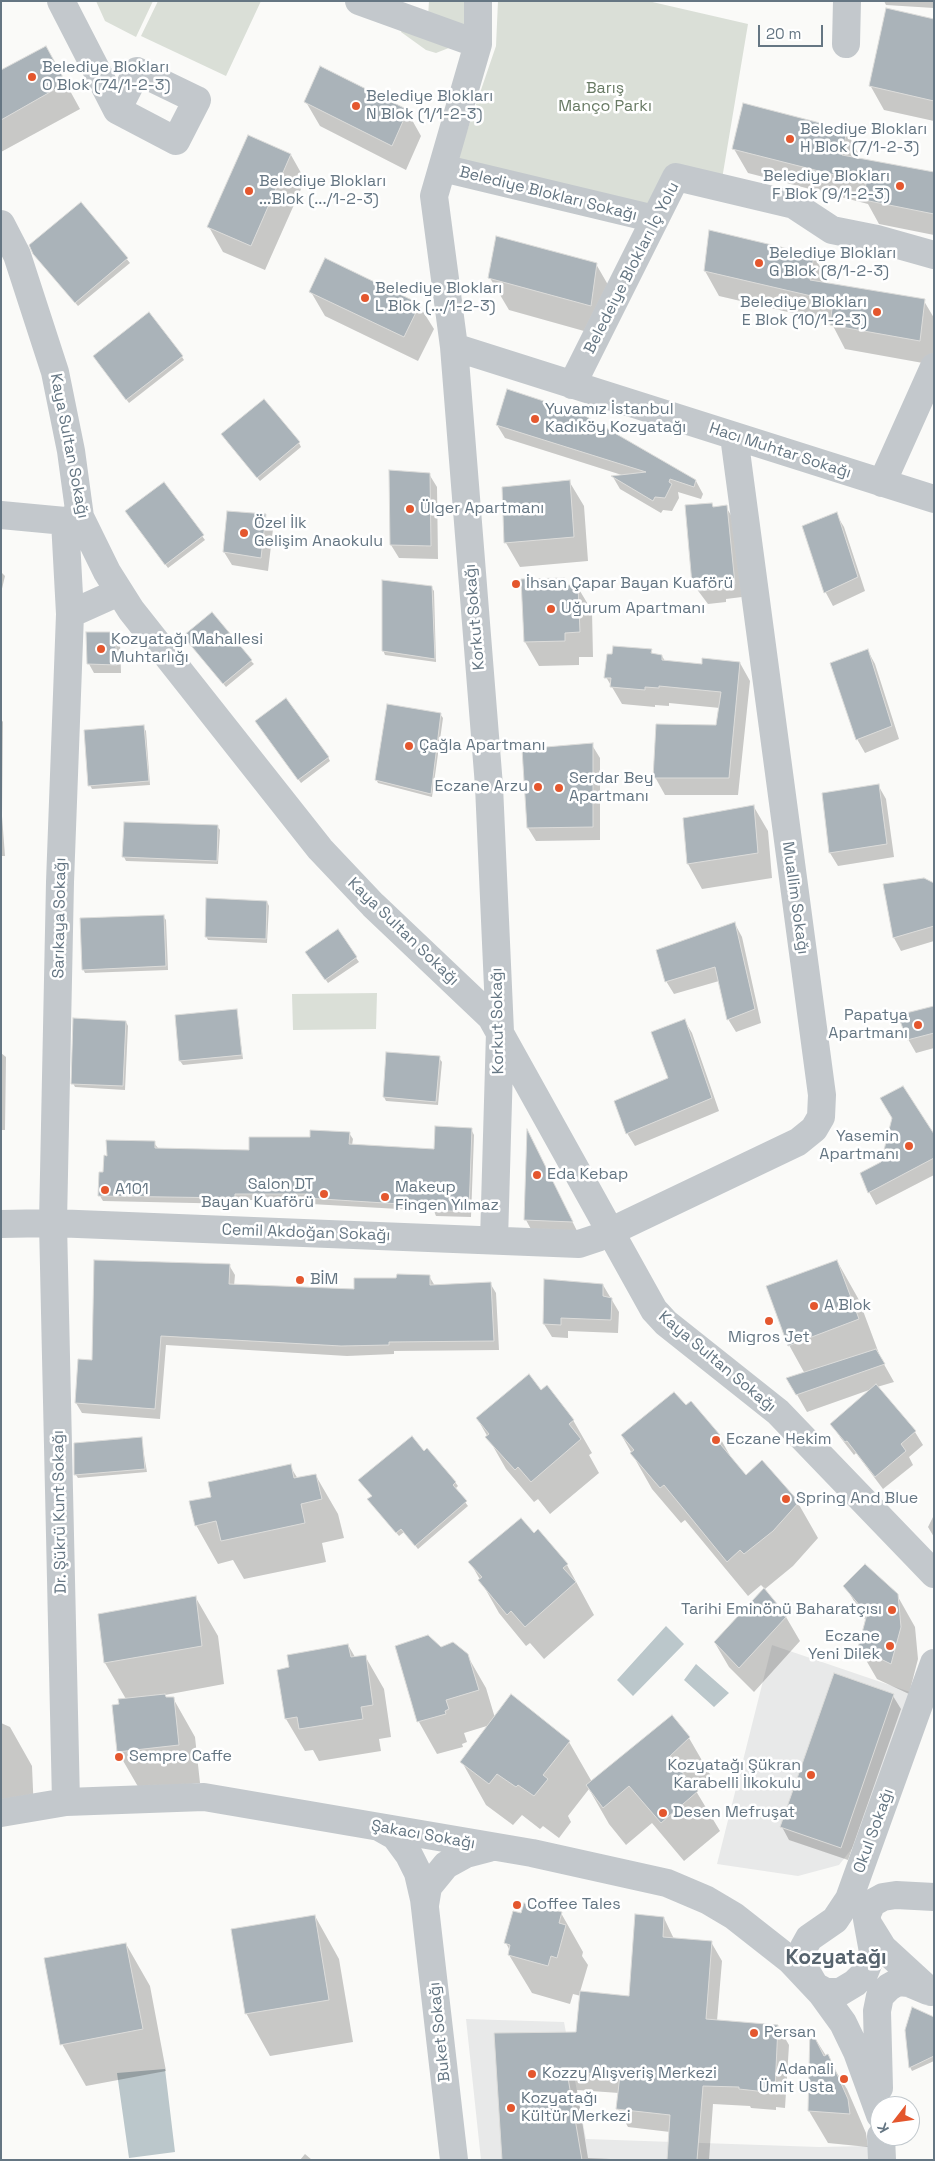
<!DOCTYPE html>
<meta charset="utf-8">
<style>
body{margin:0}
#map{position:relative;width:935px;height:2161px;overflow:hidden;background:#fafaf8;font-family:"Space Grotesk",sans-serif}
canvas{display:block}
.frame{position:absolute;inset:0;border:2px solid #657683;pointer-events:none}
.north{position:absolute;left:870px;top:2096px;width:50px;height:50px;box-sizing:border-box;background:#fff;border:1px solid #c1c8cd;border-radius:50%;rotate:240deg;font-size:14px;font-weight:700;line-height:20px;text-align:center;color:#657683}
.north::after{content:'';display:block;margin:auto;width:18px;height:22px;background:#e4572e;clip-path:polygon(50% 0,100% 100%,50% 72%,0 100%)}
.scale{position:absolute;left:758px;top:25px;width:65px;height:22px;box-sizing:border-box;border:2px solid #657683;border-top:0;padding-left:6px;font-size:15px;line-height:18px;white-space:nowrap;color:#657683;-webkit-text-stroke:4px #fff;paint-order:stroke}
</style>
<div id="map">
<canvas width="935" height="2161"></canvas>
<div class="frame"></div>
<div class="north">K</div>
<div class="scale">20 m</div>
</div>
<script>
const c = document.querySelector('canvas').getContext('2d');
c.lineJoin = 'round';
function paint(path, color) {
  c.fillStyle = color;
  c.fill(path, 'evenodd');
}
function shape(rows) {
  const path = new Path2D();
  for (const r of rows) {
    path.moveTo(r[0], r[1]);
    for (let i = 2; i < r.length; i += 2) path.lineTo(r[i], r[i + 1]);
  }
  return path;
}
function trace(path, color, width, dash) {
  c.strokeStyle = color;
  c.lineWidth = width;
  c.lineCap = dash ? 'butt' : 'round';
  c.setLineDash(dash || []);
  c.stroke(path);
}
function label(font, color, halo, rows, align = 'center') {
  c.font = font + ' "Space Grotesk",sans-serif';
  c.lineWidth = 5;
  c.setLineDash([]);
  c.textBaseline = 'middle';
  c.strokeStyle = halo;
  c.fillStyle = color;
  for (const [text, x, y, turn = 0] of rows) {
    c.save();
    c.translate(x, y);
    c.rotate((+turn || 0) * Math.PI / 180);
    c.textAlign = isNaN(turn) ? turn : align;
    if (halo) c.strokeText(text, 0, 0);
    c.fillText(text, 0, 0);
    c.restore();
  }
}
paint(shape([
 [772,1645,913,1693,854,1846,839,1865,798,1876,717,1864],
 [466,2019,564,2022,586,2139,819,2147,869,2146,869,2160,481,2160]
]), '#e8e9e9');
paint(shape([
 [96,1,153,1,136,37,105,21],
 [158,1,261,1,226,76,141,36],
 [429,1,465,1,464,42,436,53,426,50,401,32,403,26,428,17],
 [498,1,648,1,748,24,722,179,672,168,653,209,456,163,496,46],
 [377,993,376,1029,293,1030,292,994]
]), '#dadfd7');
paint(shape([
 [666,1626,684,1644,633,1696,617,1680],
 [696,1664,729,1693,714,1707,684,1680],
 [165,2069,175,2152,129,2158,117,2073]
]), '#bbc7cb');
paint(shape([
 [884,1,934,1,934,8,886,5],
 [934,21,934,121,884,110,870,85],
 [46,47,80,109,1,152,1,72],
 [306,102,407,111,421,136,406,170,320,126],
 [846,131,860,156,860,159,934,173,934,235,879,224,868,204,748,173,734,149],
 [249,136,291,155,305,180,265,270,223,252,209,227],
 [81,203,130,263,78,306,37,258],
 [814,256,828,281,827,284,924,301,934,318,934,365,845,349,831,322,719,296,705,271],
 [596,264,615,297,609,338,509,310,490,278],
 [311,292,419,305,434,329,418,361,325,316],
 [182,357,184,360,129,403,96,360],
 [497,425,696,481,703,494,701,499,678,492,679,498,672,511,663,510,661,513,620,489,613,477,625,476,505,438],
 [224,438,299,443,301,447,260,481],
 [429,474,437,487,438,559,399,558,391,545],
 [569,481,584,506,588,561,520,567,506,543],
 [712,504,714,508,726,507,734,520,742,597,726,599,726,602,708,604,693,584,686,507],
 [836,514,844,527,865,591,833,606,826,593,803,527],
 [129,515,202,536,205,540,168,568],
 [265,515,273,529,268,571,232,565,224,552],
 [1,572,5,576,1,593],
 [564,579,568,586,577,586,592,611,593,657,579,657,579,665,539,666,525,642],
 [431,587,434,591,436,662,385,655,383,650],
 [115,633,120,642,121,673,94,673,89,664],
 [187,640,251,661,254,664,226,687],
 [651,650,653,655,662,656,665,661,703,665,740,663,750,681,738,795,665,795,655,777,718,726,720,708,669,703,669,706,655,705,655,707,622,704,606,677],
 [868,651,875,664,899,739,865,753,857,739],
 [440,714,443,718,432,797,378,783,376,779],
 [1,719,3,722,2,816,5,856,1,856],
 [259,725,328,757,330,761,301,783],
 [143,727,146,731,150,785,92,789,90,785],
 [592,745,600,758,600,840,536,841,528,828],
 [878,785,886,799,894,857,838,866,830,853],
 [754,807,768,831,772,878,702,889,688,864,684,819],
 [125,823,217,826,220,830,218,864,126,861,124,857],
 [934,884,934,941,901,951,894,938],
 [267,902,269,906,267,943,208,940,206,936],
 [163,916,166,920,168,970,85,973,83,969],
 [735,924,742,937,761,1023,736,1032,728,1019,719,981,674,994,666,981],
 [337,931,359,962,328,983,309,956],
 [934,1007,934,1048,916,1053,908,1039],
 [236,1010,243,1059,183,1065,180,1061],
 [684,1020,692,1033,719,1111,635,1146,627,1133,670,1079],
 [126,1022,128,1026,125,1090,75,1087,73,1083],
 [1,1053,6,1057,5,1130,1,1130],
 [439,1058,442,1062,438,1105,386,1101,384,1097],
 [893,1118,934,1136,934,1175,876,1205,869,1192,882,1163],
 [471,1129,474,1135,471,1217,436,1216,434,1211,311,1204,309,1200,238,1200,238,1204,103,1201,100,1196,105,1173,154,1143,158,1148,250,1152,311,1138,349,1133,353,1139,352,1145,435,1150],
 [534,1144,579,1235,533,1233,526,1220],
 [837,1261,859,1300,881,1359,894,1382,877,1387,915,1432,923,1445,909,1457,913,1465,883,1489,856,1453,854,1455,840,1437,832,1424,872,1389,807,1412,788,1379,805,1374,789,1345],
 [229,1265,235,1275,234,1286,356,1290,429,1276,435,1286,490,1283,496,1293,499,1350,394,1351,394,1354,347,1356,166,1345,160,1419,82,1413,76,1403,94,1362],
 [546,1281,603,1285,619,1312,618,1333,568,1331,568,1338,552,1337,544,1324],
 [541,1392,573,1420,592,1453,589,1455,599,1473,550,1514,538,1499,534,1502,506,1469,477,1418],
 [690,1403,719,1436,734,1463,746,1476,798,1503,818,1538,793,1566,765,1589,761,1585,748,1596,685,1520,681,1523,652,1489,622,1436,686,1407],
 [141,1438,147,1472,78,1478,76,1475],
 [424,1452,455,1482,458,1486,455,1489,468,1506,418,1549,404,1532,399,1536,371,1503],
 [290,1466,298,1479,316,1476,338,1514,344,1538,322,1543,326,1562,244,1579,233,1560,218,1564,196,1525,212,1498],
 [934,1515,934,1537,928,1527],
 [534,1535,567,1565,594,1615,544,1659,530,1643,526,1646,499,1613,470,1562],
 [845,1586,897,1595,915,1627,918,1659,909,1694,877,1679,859,1648,866,1621],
 [196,1598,218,1636,224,1684,165,1695,167,1699,173,1698,195,1737,200,1783,140,1790,118,1752,120,1705,126,1699,105,1663,99,1615],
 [786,1617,800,1641,754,1692,729,1667,715,1643],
 [348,1645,355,1657,365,1656,384,1689,391,1737,379,1739,381,1751,319,1761,313,1750,305,1751,286,1719,291,1668],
 [397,1647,441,1648,467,1655,486,1688,495,1718,569,1742,592,1782,672,1717,689,1738,711,1776,696,1791,720,1831,684,1861,652,1823,626,1845,609,1824,589,1789,568,1816,571,1822,559,1838,543,1826,540,1829,522,1815,513,1825,486,1805,462,1762,490,1725,464,1733,467,1742,462,1744,463,1747,437,1754,419,1722],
 [893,1696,901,1709,848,1860,789,1840,782,1827],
 [1,1723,10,1727,32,1766,34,1813,1,1815],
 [561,1913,583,1952,582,1956,588,1965,580,1992,630,1998,664,1918,674,1939,711,1942,722,1961,717,2021,778,2026,789,2045,785,2108,776,2107,776,2110,751,2108,750,2106,713,2104,709,2160,668,2160,670,2132,628,2127,618,2109,619,2093,577,2090,588,2158,633,2160,504,2160,577,2033,581,1996,573,1994,570,2004,532,1993,509,1955,510,1951,506,1943,522,1914],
 [315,1916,339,1959,353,2042,270,2056,246,2013],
 [126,1944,150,1986,166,2071,86,2086,62,2044],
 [934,2018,934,2061,912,2071,910,2067],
 [811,2032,847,2089,866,2133,868,2147,828,2143,809,2111],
 [305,2154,312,2160,300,2160]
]), '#0003');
const building = shape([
 [886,8,934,19,934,101,869,86,886,8],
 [46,46,66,83,1,120,1,70,46,46],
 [320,66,408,110,392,146,304,102,320,66],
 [743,103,847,130,842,155,934,172,934,214,864,200,866,183,732,149,743,103],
 [248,135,291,154,251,246,207,227,248,135],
 [81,202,128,258,75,303,33,254,29,245,81,202],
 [709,230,814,255,810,280,925,299,920,341,830,325,833,301,704,271,709,230],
 [496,236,597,263,591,306,488,278,496,236],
 [325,258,420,304,404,337,309,292,325,258],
 [149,312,183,356,126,400,93,356,149,312],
 [507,389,580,413,696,480,694,487,670,479,669,482,672,484,665,498,655,497,653,501,611,476,646,472,496,425,507,389],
 [264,399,300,442,257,478,221,434,264,399],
 [389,470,430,473,431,546,390,545,389,470],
 [570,480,574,537,504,543,502,487,570,480],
 [164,482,204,535,165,565,125,511,164,482],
 [712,503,713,507,727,505,735,584,719,586,719,589,699,591,698,584,692,584,685,505,712,503],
 [227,511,266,514,261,558,223,552,227,511],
 [837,512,858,577,824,593,802,526,837,512],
 [564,578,565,585,578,585,580,632,565,633,565,641,524,642,521,579,564,578],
 [382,580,432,586,435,659,382,651,382,580],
 [212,612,252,660,223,684,183,636,212,612],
 [86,632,115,632,117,665,87,664,86,632],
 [613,646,652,649,651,653,662,655,662,660,702,664,702,658,740,662,729,778,653,778,656,724,716,725,721,692,659,686,659,688,645,687,645,690,610,687,611,678,604,678,607,654,612,654,613,646],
 [868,649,892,726,856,740,830,663,868,649],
 [286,698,329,757,298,780,255,721,286,698],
 [387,704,441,713,431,794,375,780,387,704],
 [144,725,149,781,88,786,84,730,144,725],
 [593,743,593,827,527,828,522,749,593,743],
 [879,784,887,844,829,853,822,793,879,784],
 [754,805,758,853,687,864,683,818,754,805],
 [124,822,218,825,217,861,122,857,124,822],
 [924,878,934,883,934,926,893,938,883,884,924,878],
 [206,898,267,901,266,939,205,937,206,898],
 [164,915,166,966,82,970,80,918,164,915],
 [735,922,755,1009,727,1020,715,967,665,982,656,950,735,922],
 [338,929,357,957,325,980,305,952,338,929],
 [934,1006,934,1033,907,1040,898,1015,934,1006],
 [237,1009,242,1055,179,1061,175,1015,237,1009],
 [73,1018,126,1021,123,1086,71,1084,73,1018],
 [685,1019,712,1098,626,1134,614,1101,668,1078,651,1032,685,1019],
 [386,1052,440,1056,436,1102,383,1097,386,1052],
 [903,1086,934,1134,934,1158,868,1193,860,1173,881,1162,892,1118,880,1098,903,1086],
 [435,1126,472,1128,469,1212,432,1210,432,1206,306,1198,307,1194,235,1194,235,1198,98,1196,99,1172,103,1172,104,1155,107,1156,106,1140,155,1141,155,1148,249,1150,249,1137,310,1137,310,1130,350,1132,349,1144,434,1149,435,1126],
 [527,1129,573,1222,524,1220,527,1129],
 [94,1260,230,1264,229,1284,354,1289,354,1278,396,1278,397,1274,430,1275,430,1285,491,1282,494,1341,389,1342,389,1345,341,1346,161,1336,155,1409,75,1403,78,1359,92,1360,94,1260],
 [837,1260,859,1319,788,1346,766,1286,837,1260],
 [544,1279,603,1284,603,1296,612,1298,611,1320,561,1318,561,1325,543,1324,544,1279],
 [876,1349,885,1364,796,1395,786,1378,876,1349],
 [529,1374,541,1390,547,1385,574,1420,569,1424,581,1439,531,1482,518,1467,515,1470,485,1437,489,1434,476,1418,529,1374],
 [876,1384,916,1431,901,1444,906,1451,875,1477,847,1441,845,1442,830,1424,876,1384],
 [674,1392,686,1405,691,1401,720,1435,716,1439,746,1475,762,1460,799,1502,773,1531,744,1554,740,1550,727,1562,664,1485,660,1488,630,1453,634,1450,621,1435,674,1392],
 [412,1436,424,1451,427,1448,456,1482,453,1485,467,1501,415,1546,401,1529,396,1533,367,1499,372,1496,358,1480,412,1436],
 [142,1437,145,1469,74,1475,74,1443,142,1437],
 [291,1464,294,1478,316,1474,322,1499,301,1504,305,1523,221,1541,216,1521,195,1526,189,1501,211,1497,208,1482,291,1464],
 [521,1518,534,1533,538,1529,568,1564,563,1568,576,1582,525,1627,511,1611,507,1615,478,1580,482,1577,468,1562,521,1518],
 [865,1564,898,1594,901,1627,891,1664,858,1648,867,1614,843,1586,865,1564],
 [764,1588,787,1616,739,1668,714,1642,764,1588],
 [196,1596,202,1646,104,1663,98,1614,196,1596],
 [428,1635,441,1647,453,1642,468,1654,479,1690,446,1700,449,1709,445,1711,446,1714,417,1722,395,1646,428,1635],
 [348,1644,351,1657,366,1655,373,1705,361,1707,363,1719,299,1729,297,1717,285,1719,277,1670,289,1667,287,1655,348,1644],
 [834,1673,894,1694,841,1848,780,1827,834,1673],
 [165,1694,166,1697,174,1697,179,1745,117,1752,112,1705,119,1704,118,1699,165,1694],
 [511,1694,570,1741,543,1775,548,1779,534,1796,518,1785,516,1787,497,1774,489,1784,460,1762,511,1694],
 [672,1715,690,1737,669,1757,698,1791,661,1823,629,1786,603,1808,586,1785,672,1715],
 [524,1903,562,1912,559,1923,566,1925,557,1958,551,1956,548,1966,508,1955,510,1945,504,1943,513,1911,521,1913,524,1903],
 [635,1914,664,1917,663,1937,712,1941,706,2019,778,2025,775,2090,766,2089,766,2092,739,2089,739,2087,703,2086,697,2160,667,2160,670,2115,616,2109,620,2075,567,2072,582,2160,502,2160,494,2033,576,2032,580,1991,629,1996,635,1914],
 [315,1915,329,2000,245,2014,231,1929,315,1915],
 [126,1943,143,2029,60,2045,44,1958,126,1943],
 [912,2007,934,2017,934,2056,909,2068,905,2030,912,2007],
 [810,2028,824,2056,828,2054,848,2099,850,2114,808,2111,810,2028]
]);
paint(building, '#aab3b9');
trace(building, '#dcdcda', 1);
trace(shape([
 [61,1,117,110,176,141,197,100,137,71,117,110],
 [359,1,478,44],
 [478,1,478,44,434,196,454,347,489,786,500,1032,494,1240],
 [846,44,847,1],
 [442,168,655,219],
 [1,224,17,255,55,372,71,451,80,517,107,572,131,610,320,849,373,905,491,1017,654,1310,666,1323,778,1412,934,1574],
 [454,347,934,499],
 [572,385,676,177,794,205,832,230,877,239,934,255],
 [882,483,934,367],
 [1,515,65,521,80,517],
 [65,521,70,614,60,882,53,1223,66,1802],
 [70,614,119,592],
 [1,1224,53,1223,579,1244,597,1238,798,1142,814,1129,821,1117,822,1095,734,436],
 [1,1813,66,1802,204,1797,532,1853,667,1883,707,1900,734,1916,790,1960,822,1994,843,2023,857,2052,880,2115],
 [379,1827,395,1836,409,1855,418,1873,424,1899,454,2160],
 [425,1905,428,1887,446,1865,466,1854,489,1848],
 [867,1914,872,1903,883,1897,896,1895,934,1897],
 [867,1919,873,1952,864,1974,855,1983,840,1992,826,1992,815,1986,805,1969,802,1958,804,1947,809,1938,835,1920,849,1899,934,1663],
 [870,1927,883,1948,931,1992],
 [879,2088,877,2011,880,1996,889,1987,898,1982,909,1983,928,1991],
 [881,2136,882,2160]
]), '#c3c8cc', 28);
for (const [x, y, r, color] of [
 [32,77,5,"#e4572e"],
 [356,106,5,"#e4572e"],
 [790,139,5,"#e4572e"],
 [900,186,5,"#e4572e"],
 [249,191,5,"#e4572e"],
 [759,263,5,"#e4572e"],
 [365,298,5,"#e4572e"],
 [877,312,5,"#e4572e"],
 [535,419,5,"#e4572e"],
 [410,509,5,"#e4572e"],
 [244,533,5,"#e4572e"],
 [516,584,5,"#e4572e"],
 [551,609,5,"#e4572e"],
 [101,649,5,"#e4572e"],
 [409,746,5,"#e4572e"],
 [538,787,5,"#e4572e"],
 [559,788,5,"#e4572e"],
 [918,1025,5,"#e4572e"],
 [909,1146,5,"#e4572e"],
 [537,1175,5,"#e4572e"],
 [105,1190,5,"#e4572e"],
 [324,1194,5,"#e4572e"],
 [385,1197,5,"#e4572e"],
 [300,1280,5,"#e4572e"],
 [814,1306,5,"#e4572e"],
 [769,1321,5,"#e4572e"],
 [716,1440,5,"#e4572e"],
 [786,1499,5,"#e4572e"],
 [892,1610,5,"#e4572e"],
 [890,1646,5,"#e4572e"],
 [119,1757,5,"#e4572e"],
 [811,1775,5,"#e4572e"],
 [663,1813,5,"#e4572e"],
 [517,1905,5,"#e4572e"],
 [754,2033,5,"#e4572e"],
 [532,2074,5,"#e4572e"],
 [844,2079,5,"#e4572e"],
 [511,2108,5,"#e4572e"]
]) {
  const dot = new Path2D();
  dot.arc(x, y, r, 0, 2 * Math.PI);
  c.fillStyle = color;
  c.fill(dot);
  trace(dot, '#fff', 2);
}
label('16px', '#657683', '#fff', [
 ["Belediye Blokları",42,68],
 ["O Blok (74/1-2-3)",42,86],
 ["Belediye Blokları",366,97],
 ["N Blok (1/1-2-3)",366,115],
 ["Belediye Blokları",800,130],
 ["H Blok (7/1-2-3)",800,148],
 ["Belediye Blokları",890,177,"right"],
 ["F Blok (9/1-2-3)",890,195,"right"],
 ["Belediye Blokları",259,182],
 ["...Blok (.../1-2-3)",259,200],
 ["Belediye Blokları",769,254],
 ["G Blok (8/1-2-3)",769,272],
 ["Belediye Blokları",375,289],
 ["L Blok (.../1-2-3)",375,307],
 ["Belediye Blokları",867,303,"right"],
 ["E Blok (10/1-2-3)",867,321,"right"],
 ["Yuvamız İstanbul",545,410],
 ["Kadıköy Kozyatağı",545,428],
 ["Ülger Apartmanı",420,509],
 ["Özel İlk",254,524],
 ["Gelişim Anaokulu",254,542],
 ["İhsan Çapar Bayan Kuaförü",526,584],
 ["Uğurum Apartmanı",561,609],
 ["Kozyatağı Mahallesi",111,640],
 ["Muhtarlığı",111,658],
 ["Çağla Apartmanı",419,746],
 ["Serdar Bey",569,779],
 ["Apartmanı",569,797],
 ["Eczane Arzu",528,787,"right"],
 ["Papatya",908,1016,"right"],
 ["Apartmanı",908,1034,"right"],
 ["Yasemin",899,1137,"right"],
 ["Apartmanı",899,1155,"right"],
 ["Eda Kebap",547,1175],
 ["Salon DT",314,1185,"right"],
 ["Bayan Kuaförü",314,1203,"right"],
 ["Makeup",395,1188],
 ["Fingen Yılmaz",395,1206],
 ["A101",115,1190],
 ["BİM",310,1280],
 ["A Blok",824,1306],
 ["Migros Jet",769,1338,"center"],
 ["Eczane Hekim",726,1440],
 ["Spring And Blue",796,1499],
 ["Tarihi Eminönü Baharatçısı",882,1610,"right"],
 ["Eczane",880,1637,"right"],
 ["Yeni Dilek",880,1655,"right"],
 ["Sempre Caffe",129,1757],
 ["Kozyatağı Şükran",801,1766,"right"],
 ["Karabelli İlkokulu",801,1784,"right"],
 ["Desen Mefruşat",673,1813],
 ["Coffee Tales",527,1905],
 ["Persan",764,2033],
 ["Adanali",834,2070,"right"],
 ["Ümit Usta",834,2088,"right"],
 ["Kozzy Alışveriş Merkezi",542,2074],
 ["Kozyatağı",521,2099],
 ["Kültür Merkezi",521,2117]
], 'left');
label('16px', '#687a64', '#fff', [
 ["Barış",605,89],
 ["Manço Parkı",605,107]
]);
label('16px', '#657683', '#fff', [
 ["Belediye Blokları Sokağı",548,194,14],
 ["Beledeiye Blokları İç Yolu",632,268,-63],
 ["Kaya Sultan Sokağı",69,446,79],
 ["Hacı Muhtar Sokağı",780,451,18],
 ["Korkut Sokağı",475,617,-95],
 ["Muallim Sokağı",795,898,82],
 ["Sarıkaya Sokağı",60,918,-89],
 ["Kaya Sultan Sokağı",403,932,44],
 ["Korkut Sokağı",498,1021,-91],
 ["Cemil Akdoğan Sokağı",306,1233,2],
 ["Kaya Sultan Sokağı",717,1362,40],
 ["Dr. Şükrü Kunt Sokağı",60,1512,-91],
 ["Okul Sokağı",874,1831,-70],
 ["Şakacı Sokağı",423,1835,10],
 ["Buket Sokağı",440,2032,-96]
]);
label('bold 21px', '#57646e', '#fff', [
 ["Kozyatağı",836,1958]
]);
</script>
